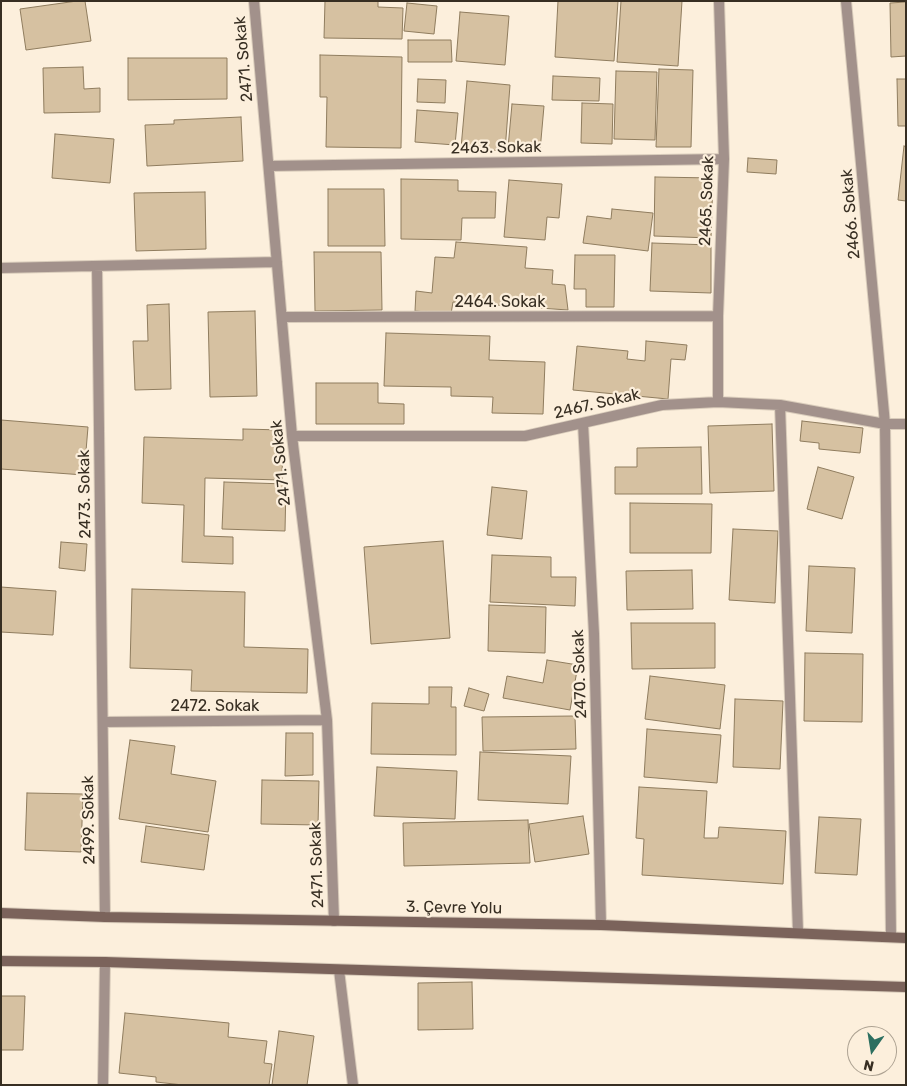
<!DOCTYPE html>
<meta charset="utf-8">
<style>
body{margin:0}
#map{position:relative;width:907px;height:1086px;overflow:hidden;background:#fcefdc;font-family:Rubik,sans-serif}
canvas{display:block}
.frame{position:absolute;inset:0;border:2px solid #372e22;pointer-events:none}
.north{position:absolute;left:847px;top:1026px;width:50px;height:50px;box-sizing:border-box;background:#fcefdc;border:1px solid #ada292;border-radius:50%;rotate:193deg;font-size:14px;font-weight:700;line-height:20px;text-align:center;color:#372e22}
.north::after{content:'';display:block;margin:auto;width:18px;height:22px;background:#2c6f60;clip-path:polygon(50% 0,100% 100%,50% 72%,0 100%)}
</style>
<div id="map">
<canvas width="907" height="1086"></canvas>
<div class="frame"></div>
<div class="north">N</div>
</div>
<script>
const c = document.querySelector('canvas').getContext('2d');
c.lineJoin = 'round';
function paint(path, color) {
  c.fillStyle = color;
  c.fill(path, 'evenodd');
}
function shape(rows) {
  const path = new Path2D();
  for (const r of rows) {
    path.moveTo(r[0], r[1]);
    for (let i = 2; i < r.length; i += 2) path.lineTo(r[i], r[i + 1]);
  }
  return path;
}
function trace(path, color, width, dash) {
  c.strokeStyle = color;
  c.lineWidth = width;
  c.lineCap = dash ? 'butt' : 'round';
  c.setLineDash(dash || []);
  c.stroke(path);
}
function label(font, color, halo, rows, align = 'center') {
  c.font = font + ' Rubik,sans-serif';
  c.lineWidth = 4.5;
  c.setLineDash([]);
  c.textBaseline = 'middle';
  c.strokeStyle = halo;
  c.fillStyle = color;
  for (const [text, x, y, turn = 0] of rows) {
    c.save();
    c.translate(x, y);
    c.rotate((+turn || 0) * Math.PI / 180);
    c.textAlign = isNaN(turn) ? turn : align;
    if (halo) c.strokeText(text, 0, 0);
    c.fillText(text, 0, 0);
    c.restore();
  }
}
const building = shape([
 [77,1,85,1,91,41,26,50,20,9,77,1],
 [325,1,378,1,378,7,403,8,402,39,324,38,325,1],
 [558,1,618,1,614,61,555,57,558,1],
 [621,1,682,1,678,66,617,62,621,1],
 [906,2,906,56,891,57,890,3,906,2],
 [407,3,437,6,434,34,404,31,407,3],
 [460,12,509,16,505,65,456,61,460,12],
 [408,40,451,40,452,62,408,62,408,40],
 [320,55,402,57,401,148,326,147,327,97,320,97,320,55],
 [128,58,227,58,227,99,128,100,128,58],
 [83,67,84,89,100,88,100,112,44,113,43,68,83,67],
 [659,69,693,70,691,147,656,147,659,69],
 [616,71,657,72,655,140,614,139,616,71],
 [553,76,600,78,599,101,552,100,553,76],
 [418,79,446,80,445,103,417,102,418,79],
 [897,79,906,79,906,126,898,126,897,79],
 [467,81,510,85,505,151,461,148,467,81],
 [582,103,613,104,612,144,581,143,582,103],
 [512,104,544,106,540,151,508,148,512,104],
 [417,110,458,113,455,145,415,142,417,110],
 [241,117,243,161,147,166,145,125,174,124,174,120,241,117],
 [55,134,114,139,110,183,52,178,55,134],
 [904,146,906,147,906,201,898,200,904,146],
 [748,158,777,160,776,174,747,172,748,158],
 [655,177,713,178,711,238,654,236,655,177],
 [401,179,458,180,458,191,496,192,495,218,462,218,461,240,401,239,401,179],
 [509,180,562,184,559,218,547,217,545,240,504,237,509,180],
 [328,189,384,189,385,246,328,246,328,189],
 [205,192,206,249,136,251,134,193,205,192],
 [612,209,653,213,648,251,583,243,587,216,611,219,612,209],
 [456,242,527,247,525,268,553,270,552,284,565,285,568,310,453,302,451,314,415,311,416,291,432,293,435,257,454,258,456,242],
 [652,243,711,245,711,293,650,291,652,243],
 [314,252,381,252,382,310,315,311,314,252],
 [575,255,615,255,614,307,586,307,586,289,574,289,575,255],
 [169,304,171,389,135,390,133,341,148,341,147,305,169,304],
 [255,311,257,396,210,397,208,312,255,311],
 [386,333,490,336,489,360,545,362,543,414,492,413,493,397,451,396,451,387,384,386,386,333],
 [646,341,687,345,685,360,671,359,668,399,573,390,577,346,628,351,627,359,645,361,646,341],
 [316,383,378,383,378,403,404,404,404,424,316,424,316,383],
 [1,420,88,427,84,475,1,469,1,420],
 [802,421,863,428,860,453,819,449,819,443,800,441,802,421],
 [772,424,774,491,710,493,708,426,772,424],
 [243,429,283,430,282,480,205,478,204,536,233,537,233,564,182,562,184,505,142,503,144,437,243,440,243,429],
 [701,447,702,494,615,494,615,467,637,467,637,448,701,447],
 [818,467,854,477,842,519,807,509,818,467],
 [224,482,286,484,285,531,222,529,224,482],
 [492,487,527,491,522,539,487,535,492,487],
 [630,503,712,504,711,553,630,553,630,503],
 [733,529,778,531,775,603,729,600,733,529],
 [443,541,450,638,371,644,364,547,443,541],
 [61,542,87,544,85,571,59,568,61,542],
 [492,555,551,557,551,577,576,577,575,606,490,602,492,555],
 [809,566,855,568,852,633,806,631,809,566],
 [692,570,693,609,627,610,626,571,692,570],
 [1,587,56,591,53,635,1,632,1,587],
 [132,589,245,592,244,647,308,649,307,693,191,691,192,670,130,668,132,589],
 [489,605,546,607,545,653,488,651,489,605],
 [631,623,715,623,715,668,632,669,631,623],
 [805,653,863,654,862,722,804,721,805,653],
 [547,660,578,665,570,710,503,698,507,676,543,683,547,660],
 [650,676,725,685,720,729,645,719,650,676],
 [429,687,452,687,451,707,456,707,456,755,371,754,372,703,429,704,429,687],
 [469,688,489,694,484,711,464,706,469,688],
 [735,699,783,701,780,769,733,767,735,699],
 [575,716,576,749,483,751,482,717,575,716],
 [647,729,721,735,717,783,644,777,647,729],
 [286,733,313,733,313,775,285,776,286,733],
 [130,740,175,746,171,774,216,781,208,832,119,819,130,740],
 [480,752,571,756,568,804,478,800,480,752],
 [377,767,457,771,455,819,374,816,377,767],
 [262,780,319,781,318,825,261,824,262,780],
 [639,787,707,791,704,838,718,838,719,827,786,831,783,884,642,875,644,839,636,838,639,787],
 [27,793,83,794,81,852,25,850,27,793],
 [583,816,589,854,535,862,529,824,583,816],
 [819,817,861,819,857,875,815,873,819,817],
 [528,820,530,863,404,866,403,823,528,820],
 [146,826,209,835,204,870,141,862,146,826],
 [472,982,473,1029,418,1030,418,983,472,982],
 [1,996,25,996,23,1050,1,1050,1,996],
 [125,1013,229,1023,228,1037,267,1041,264,1063,272,1064,269,1085,183,1085,156,1082,156,1077,119,1073,125,1013],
 [279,1031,314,1036,307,1085,272,1085,279,1031]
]);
paint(building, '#d6c1a1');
trace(building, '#8f7c5e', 1);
const minor = shape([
 [254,1,292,436,327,720,334,921],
 [846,1,885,424,891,937],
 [269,166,724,159],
 [97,266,105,917],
 [1,268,277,262],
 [282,317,718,316],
 [718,402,718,316,724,159,719,1],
 [780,405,798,932],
 [583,423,594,634,601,925],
 [292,436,525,436,662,405,718,402,780,405,885,424,906,424],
 [103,722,327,720],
 [339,970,353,1085],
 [103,1085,105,962]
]);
const secondary = shape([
 [1,913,105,917,601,925,906,938],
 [1,961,105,962,906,987]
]);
trace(minor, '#d9ccbb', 12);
trace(secondary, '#d9ccbb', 12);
trace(minor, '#a2918b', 10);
trace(secondary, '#7b635b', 10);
label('16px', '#372e22', '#fcefdc', [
 ["2471. Sokak",244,59,-95],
 ["2463. Sokak",496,148,-1],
 ["2465. Sokak",707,201,-88],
 ["2466. Sokak",851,214,-95],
 ["2464. Sokak",500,302],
 ["2467. Sokak",597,404,-13],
 ["2471. Sokak",281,463,-96],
 ["2473. Sokak",85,494,-91],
 ["2470. Sokak",580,674,-92],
 ["2472. Sokak",215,706],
 ["2499. Sokak",89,820,-91],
 ["2471. Sokak",317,865,-92],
 ["3. Çevre Yolu",454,908,1]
]);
</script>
